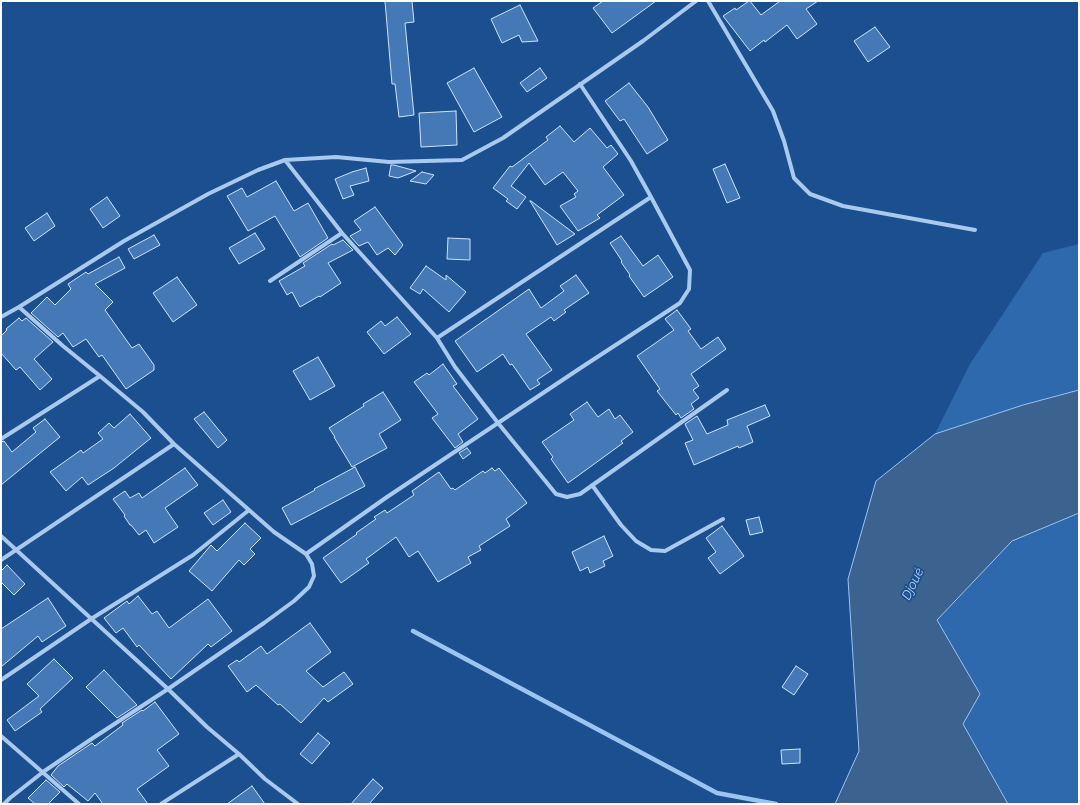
<!DOCTYPE html>
<meta charset="utf-8">
<style>
body{margin:0}
#map{position:relative;width:1080px;height:805px;overflow:hidden;background:#1b4f8f;font-family:Raleway,sans-serif}
canvas{display:block}
.frame{position:absolute;inset:0;border:2px solid #fff;pointer-events:none}
</style>
<div id="map">
<canvas width="1080" height="805"></canvas>
<div class="frame"></div>
</div>
<script>
const c = document.querySelector('canvas').getContext('2d');
c.lineJoin = 'round';
function paint(path, color) {
  c.fillStyle = color;
  c.fill(path, 'evenodd');
}
function shape(rows) {
  const path = new Path2D();
  for (const r of rows) {
    path.moveTo(r[0], r[1]);
    for (let i = 2; i < r.length; i += 2) path.lineTo(r[i], r[i + 1]);
  }
  return path;
}
function trace(path, color, width, dash) {
  c.strokeStyle = color;
  c.lineWidth = width;
  c.lineCap = dash ? 'butt' : 'round';
  c.setLineDash(dash || []);
  c.stroke(path);
}
function label(font, color, halo, rows, align = 'center') {
  c.font = font + ' Raleway,sans-serif';
  c.lineWidth = 3.5;
  c.setLineDash([]);
  c.textBaseline = 'middle';
  c.strokeStyle = halo;
  c.fillStyle = color;
  for (const [text, x, y, turn = 0] of rows) {
    c.save();
    c.translate(x, y);
    c.rotate((+turn || 0) * Math.PI / 180);
    c.textAlign = isNaN(turn) ? turn : align;
    if (halo) c.strokeText(text, 0, 0);
    c.fillText(text, 0, 0);
    c.restore();
  }
}
paint(shape([
 [1079,244,1079,390,1023,405,935,434,970,364,1043,253],
 [1079,513,1079,804,1008,804,963,724,937,620,1012,541]
]), '#2e69ad');
const water = shape([
 [1079,390,1079,513,1012,541,937,620,980,694,963,724,1008,804,835,804,859,751,848,579,876,481,935,434,1023,405,1079,390]
]);
paint(water, '#3c6290');
trace(water, '#9cc4f0', 1);
trace(shape([
 [413,631,717,793,776,804]
]), '#9cc4f0', 4.5);
const building = shape([
 [385,1,412,1,414,22,405,23,414,115,399,117,395,84,392,84,385,1],
 [603,1,656,1,612,33,593,8,603,1],
 [749,1,750,1,761,15,780,1,818,1,806,9,817,24,797,39,787,25,765,42,764,40,750,51,723,16,735,8,736,10,749,1],
 [520,5,538,41,522,42,519,35,502,43,491,19,520,5],
 [875,27,890,47,868,62,854,41,875,27],
 [474,68,502,117,474,132,447,83,474,68],
 [540,68,547,78,527,92,520,83,540,68],
 [629,83,648,107,668,140,647,154,624,119,620,121,605,101,629,83],
 [456,111,457,145,421,147,419,113,456,111],
 [560,126,574,142,590,128,607,148,611,145,618,154,603,167,624,195,597,215,600,218,578,231,560,206,576,197,574,194,578,191,563,172,545,185,529,163,511,186,526,197,517,209,506,201,508,199,493,188,510,166,512,167,548,140,546,137,560,126],
 [725,164,740,198,727,203,713,169,725,164],
 [391,165,394,165,416,171,398,178,389,176,391,165],
 [366,168,369,181,350,186,354,195,343,199,335,179,352,172,366,168],
 [422,172,434,175,426,184,410,181,422,172],
 [276,181,294,211,308,203,328,238,300,257,275,216,248,231,227,196,242,188,247,197,276,181],
 [107,197,120,216,103,228,90,209,107,197],
 [530,201,531,201,575,234,557,245,530,201],
 [375,207,403,245,395,255,388,248,377,255,368,242,359,246,350,236,361,230,354,221,375,207],
 [47,213,55,226,34,241,25,228,47,213],
 [255,233,265,249,239,264,229,248,255,233],
 [154,235,160,245,134,259,128,249,154,235],
 [621,236,643,266,658,255,673,277,644,297,629,276,630,275,621,262,622,261,610,243,621,236],
 [448,238,470,239,470,260,447,259,448,238],
 [343,240,353,250,328,263,341,283,320,297,319,296,300,307,292,292,287,295,279,281,305,266,303,263,332,244,333,245,343,240],
 [119,257,125,268,95,284,113,302,105,310,132,348,139,344,154,365,154,370,126,389,102,355,99,357,86,339,73,347,63,333,58,337,31,313,47,297,55,305,71,289,68,284,86,272,88,274,119,257],
 [426,266,446,280,446,275,466,292,449,312,423,289,420,294,410,288,426,266],
 [576,275,589,293,564,310,566,312,554,321,551,317,526,334,552,370,537,380,540,384,530,390,512,364,510,365,503,354,477,372,455,341,529,289,541,308,564,291,560,286,576,275],
 [177,277,197,305,173,322,153,293,177,277],
 [677,310,691,329,688,331,701,349,718,337,726,349,691,374,699,386,693,390,699,398,691,404,694,409,681,418,678,413,676,415,657,391,660,389,637,356,674,330,665,319,677,310],
 [397,317,411,334,384,354,367,332,381,321,385,326,397,317],
 [19,318,22,321,26,318,53,342,34,359,52,379,40,390,20,367,16,370,1,353,1,336,7,330,6,329,19,318],
 [318,357,335,386,310,400,293,371,318,357],
 [443,364,457,384,453,386,478,419,458,434,463,442,455,448,432,418,438,414,414,382,427,373,429,375,443,364],
 [383,392,401,420,379,434,387,448,352,467,334,437,335,437,329,428,364,406,363,404,383,392],
 [587,402,598,417,609,409,615,419,620,415,633,432,621,441,623,443,568,483,551,459,553,457,542,442,574,420,570,414,587,402],
 [765,405,770,416,747,426,753,442,739,448,738,446,694,465,685,443,693,440,685,424,697,416,707,434,728,425,727,420,765,405],
 [204,412,227,440,218,448,194,419,204,412],
 [130,414,151,438,114,468,88,485,82,477,66,491,50,472,81,450,83,453,103,439,98,433,109,423,114,428,130,414],
 [45,419,60,437,1,485,1,442,4,441,12,452,36,432,33,428,45,419],
 [467,448,471,453,463,459,459,453,467,448],
 [355,467,365,486,291,525,282,508,315,490,314,489,355,467],
 [185,468,198,485,165,508,178,527,154,543,146,530,139,535,131,525,130,525,124,516,125,515,113,499,125,491,130,498,139,493,142,498,185,468],
 [492,468,495,471,499,468,527,503,506,519,510,526,479,546,481,550,468,557,471,563,438,582,418,551,409,557,396,537,366,559,369,563,341,583,323,558,357,534,356,533,376,519,374,517,385,510,387,513,414,495,412,491,439,472,451,489,453,488,455,490,483,471,485,473,492,468],
 [223,500,231,512,213,525,204,513,223,500],
 [759,517,763,532,750,535,746,520,759,517],
 [245,523,261,538,250,549,255,554,244,565,239,560,212,591,189,571,211,545,217,551,245,523],
 [722,526,744,556,720,574,708,558,716,552,706,538,722,526],
 [604,536,613,556,603,561,605,566,590,573,588,567,580,571,572,552,604,536],
 [7,565,25,584,14,595,1,582,1,571,7,565],
 [138,596,152,614,157,611,169,628,208,599,232,631,211,647,208,644,171,679,139,645,137,647,123,628,116,633,104,618,127,601,129,604,138,596],
 [48,598,66,626,42,642,38,636,1,667,1,629,48,598],
 [310,623,331,652,306,671,323,687,344,672,353,684,328,702,324,698,301,723,280,704,278,705,256,685,247,692,228,666,237,660,239,662,261,646,267,654,310,623],
 [54,659,73,678,40,709,42,712,15,731,7,720,39,696,27,684,54,659],
 [796,666,808,674,794,695,782,687,796,666],
 [104,670,137,705,117,718,86,687,104,670],
 [155,702,179,734,157,750,169,766,137,789,148,804,103,804,95,793,88,801,67,784,64,787,51,775,58,766,92,743,95,746,123,725,122,723,142,710,143,711,155,702],
 [318,733,330,743,312,764,300,754,318,733],
 [800,749,800,763,782,764,781,750,800,749],
 [373,779,383,788,369,804,351,804,373,779],
 [46,780,60,792,48,804,35,804,28,798,46,780],
 [252,786,265,804,227,804,252,786]
]);
paint(building, '#4478b7');
trace(building, '#cfe3fa', 1);
trace(shape([
 [708,1,773,111,784,141,794,178,810,194,843,206,975,230],
 [285,160,342,233,437,338,455,367,498,423,556,494,567,497,580,494,727,390],
 [270,281,342,233],
 [1,317,19,307,124,241,208,194,258,170,285,160,336,157,389,162,462,160,503,138,643,41,696,1],
 [437,338,651,197],
 [1,439,100,376],
 [592,485,621,525,636,541,651,550,665,551,723,519],
 [1,536,168,689,207,727,239,754,265,779,298,804],
 [306,554,387,497,582,367,680,303,689,289,690,270,651,197,631,161,580,84],
 [1,560,174,444],
 [1,680,91,619,193,555,249,510],
 [1,736,79,804],
 [4,804,10,798,43,772,93,738,168,689,264,623,294,601,309,587,314,576,312,564,306,554,274,532,174,444,143,412,100,376,63,346,19,307],
 [161,804,239,754]
]), '#a9c9ee', 4);
label('italic 13px', '#b5d3f5', '#1b4f8f', [
 ["Djoué",913,584,-64]
]);
</script>
